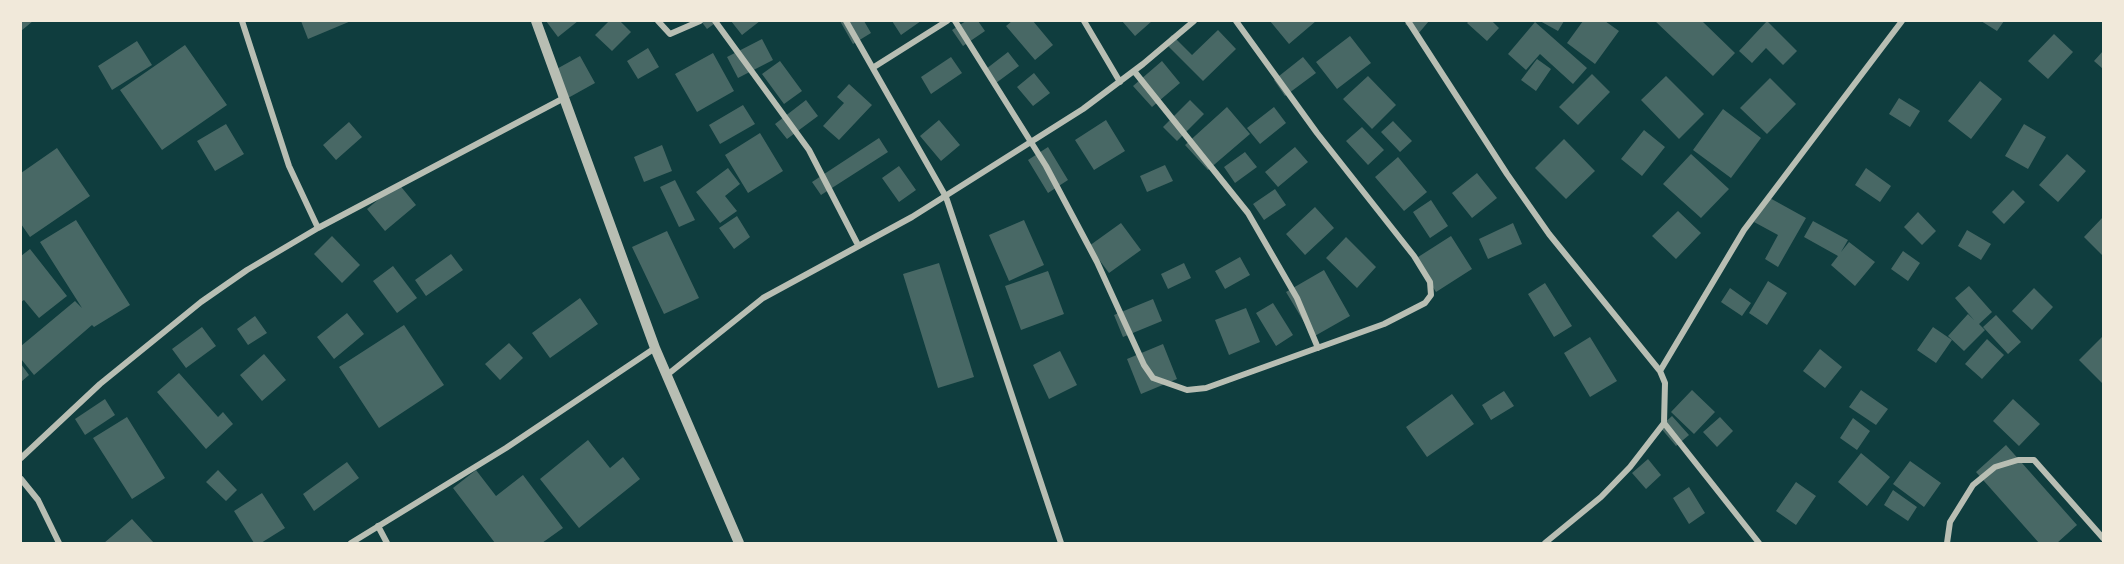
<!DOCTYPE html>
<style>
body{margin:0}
#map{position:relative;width:2124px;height:564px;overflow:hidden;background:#0f3d3e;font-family:Signika,sans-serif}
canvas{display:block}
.frame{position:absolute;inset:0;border:22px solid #f1e9da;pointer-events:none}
</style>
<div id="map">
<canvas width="2124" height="564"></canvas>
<div class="frame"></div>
</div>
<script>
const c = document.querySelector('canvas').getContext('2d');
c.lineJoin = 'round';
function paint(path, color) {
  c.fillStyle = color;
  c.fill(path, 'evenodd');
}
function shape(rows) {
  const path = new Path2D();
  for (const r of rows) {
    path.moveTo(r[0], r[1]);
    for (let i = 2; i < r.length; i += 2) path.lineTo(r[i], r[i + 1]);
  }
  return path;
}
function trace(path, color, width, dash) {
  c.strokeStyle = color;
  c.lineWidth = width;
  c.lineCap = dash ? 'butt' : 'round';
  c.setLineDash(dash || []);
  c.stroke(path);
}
paint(shape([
 [21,21,33,21,21,31],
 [301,21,351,21,308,39],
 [546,21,578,21,558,37],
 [609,21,620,21,631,32,612,51,595,35],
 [701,21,718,21,707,29],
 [731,21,760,21,742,35],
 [840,21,864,21,871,33,853,44],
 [892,21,921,21,901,35],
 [966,21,978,21,985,31,963,46,952,30],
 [1012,21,1033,21,1053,45,1035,60,1006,26],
 [1122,21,1152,21,1135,36],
 [1270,21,1316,21,1289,44],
 [1408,21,1429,21,1418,34,1405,24],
 [1469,21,1492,21,1499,28,1487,41,1467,23],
 [1540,21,1564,21,1558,31],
 [1583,21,1605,21,1619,31,1595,64,1567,43],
 [1655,21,1702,21,1735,53,1713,76],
 [1767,21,1797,51,1783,65,1766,48,1752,63,1739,51],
 [1981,21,2004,21,1997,31],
 [1535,22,1587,68,1573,84,1540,54,1526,70,1508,54],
 [1218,30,1236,49,1203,81,1165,43,1172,35,1192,55],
 [2054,34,2073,52,2048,79,2028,61],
 [1350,36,1371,63,1337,89,1316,62],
 [762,39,773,60,738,78,727,57],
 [137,41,152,65,112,90,98,66],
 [185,45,227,105,162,150,120,90],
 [648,48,659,67,638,79,627,61],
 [2103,51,2103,69,2094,61],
 [1008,52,1019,66,996,83,986,69],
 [713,53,734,91,697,112,675,74],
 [580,56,595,83,568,98,553,71],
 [951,57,962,73,931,94,921,77],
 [1303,57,1316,73,1285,96,1274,80],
 [1537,59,1551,69,1536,91,1521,80],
 [780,61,802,91,784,104,762,74],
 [1162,61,1180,83,1152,107,1133,86],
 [1034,73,1050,93,1033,106,1017,87],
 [1592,74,1610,92,1578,125,1559,107],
 [1368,76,1396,105,1372,129,1343,99],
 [1666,76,1704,114,1679,139,1641,100],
 [1770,78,1796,104,1767,134,1740,108],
 [1980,81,2002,99,1971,139,1948,121],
 [849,84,872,105,839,140,823,126,844,103,837,97],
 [1899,98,1920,111,1910,127,1889,114],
 [806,100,818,116,787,139,775,124],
 [1190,100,1204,114,1177,141,1163,127],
 [743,105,755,124,720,144,709,125],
 [1227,107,1250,134,1208,170,1185,145],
 [1274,107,1286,123,1260,144,1247,128],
 [1723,109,1761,138,1731,178,1693,150],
 [939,120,960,145,941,161,920,136],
 [1106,120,1125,151,1094,170,1075,140],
 [1393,121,1412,141,1400,152,1381,132],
 [349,122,362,137,336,160,323,145],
 [226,124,244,154,215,171,197,141],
 [2024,124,2046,137,2028,169,2005,156],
 [1362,127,1384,150,1368,165,1346,141],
 [1644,130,1665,147,1642,176,1621,159],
 [760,133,783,171,748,193,725,155],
 [879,138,888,152,821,195,812,182],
 [1564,139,1595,171,1566,199,1535,168],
 [662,145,672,171,644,182,634,157],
 [1048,147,1068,180,1048,193,1028,160],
 [1295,147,1308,162,1278,187,1265,172],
 [57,148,90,196,30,237,21,224,21,173],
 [1245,152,1257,167,1235,183,1224,167],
 [1691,154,1729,189,1701,218,1663,184],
 [2067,154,2086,171,2058,202,2039,185],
 [1398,157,1427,192,1404,211,1375,177],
 [1165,165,1173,181,1147,192,1140,176],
 [899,166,916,190,899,202,882,178],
 [728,168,740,184,725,196,737,211,720,223,696,192],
 [1866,168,1891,186,1880,202,1855,185],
 [1477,173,1497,198,1472,218,1452,193],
 [675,180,695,220,679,227,660,187],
 [398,183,416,205,385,231,367,209],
 [1275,189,1286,205,1264,220,1253,204],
 [2013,190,2025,202,2004,224,1992,212],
 [1768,197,1806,218,1778,267,1765,259,1778,235,1754,222],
 [1431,200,1448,226,1430,238,1413,212],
 [1315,207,1334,228,1305,255,1286,234],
 [1678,211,1701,233,1676,259,1652,236],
 [1918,212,1936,231,1922,245,1904,227],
 [737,216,750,237,734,249,719,228],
 [2103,217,2103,256,2084,237],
 [76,220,130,305,94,327,92,325,34,375,21,359,21,346,75,301,82,308,40,242],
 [1024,220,1044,265,1009,281,989,235],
 [1813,221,1848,240,1841,252,1849,242,1875,262,1855,286,1831,265,1838,256,1804,237],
 [1121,223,1141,250,1109,273,1089,246],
 [1513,223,1522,244,1488,259,1479,239],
 [1967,230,1991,244,1981,260,1958,246],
 [667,231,699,298,664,314,632,247],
 [332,236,360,265,342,283,314,254],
 [1451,236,1472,269,1436,292,1415,259],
 [1346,237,1376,267,1357,288,1326,258],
 [30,249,67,296,39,318,24,300,21,302,21,256],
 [1903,251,1920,263,1908,281,1891,269],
 [451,254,463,270,426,296,415,280],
 [1240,257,1250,275,1225,289,1215,271],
 [939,263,974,377,938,388,903,274],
 [1184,263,1191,278,1168,289,1161,274],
 [393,266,417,298,397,313,373,281],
 [1324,270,1350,316,1313,337,1286,292],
 [1048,271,1064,314,1021,330,1005,286],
 [1768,281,1787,293,1767,325,1749,313],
 [1545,283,1572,326,1554,337,1528,294],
 [1969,286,1992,312,1979,324,1985,330,1964,351,1948,336,1968,314,1974,320,1955,298],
 [1730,288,1751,303,1742,316,1721,302],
 [2034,288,2053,307,2032,330,2012,311],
 [580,298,598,324,550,358,532,333],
 [1153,299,1162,321,1123,337,1114,315],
 [1273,303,1293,335,1276,346,1256,313],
 [1246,308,1260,342,1229,355,1215,320],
 [347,313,364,334,334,359,317,337],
 [1996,315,2021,342,2008,354,1983,327],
 [255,316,267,333,248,345,237,329],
 [404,325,444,385,379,428,339,367],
 [202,327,216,346,186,368,172,349],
 [1933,327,1952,340,1936,363,1917,350],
 [2103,336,2103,384,2079,360],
 [1590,337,1617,381,1590,397,1564,353],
 [1987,339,2004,355,1982,379,1965,364],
 [509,343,523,358,500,380,485,364],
 [1163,344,1177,379,1141,394,1127,359],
 [1820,349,1842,367,1825,388,1803,371],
 [1060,351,1077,385,1049,399,1033,365],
 [264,354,286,380,262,401,240,375],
 [21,364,29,375,21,382],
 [179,373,218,417,223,412,233,424,206,449,157,392],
 [1692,390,1715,412,1694,434,1671,412],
 [1861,390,1888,409,1876,425,1849,407],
 [1504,391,1514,406,1491,420,1482,405],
 [1452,394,1474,424,1427,457,1406,427],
 [105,399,115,415,85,435,75,419],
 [2013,399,2040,424,2019,446,1993,421],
 [1672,416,1689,435,1676,446,1660,427],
 [127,417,165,478,132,499,93,438],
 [1720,417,1733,431,1717,447,1703,432],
 [1853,418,1870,431,1857,450,1840,438],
 [588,440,610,468,623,457,640,479,579,528,540,479],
 [2006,445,2077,525,2057,543,2039,543,1976,472],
 [1861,453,1890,477,1867,506,1838,482],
 [1648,459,1661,475,1646,489,1632,473],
 [1910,461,1941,483,1924,507,1893,484],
 [347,462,359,478,314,511,303,494],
 [218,470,237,490,226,501,206,482],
 [476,470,496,496,523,475,563,528,542,543,495,543,453,488],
 [1796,482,1816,496,1796,525,1776,511],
 [1689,487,1705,513,1689,524,1673,498],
 [1893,490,1917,507,1908,521,1884,505],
 [262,493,285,528,261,543,254,543,234,511],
 [132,519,154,543,104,543]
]), '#486865');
trace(shape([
 [242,21,289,166,318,228],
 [658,21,670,34,700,21],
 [715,21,809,150,858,245],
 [846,21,946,197,1061,543],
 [955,21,1046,166,1097,262,1144,365,1153,378,1187,390,1206,388,1384,324,1425,303,1431,295,1430,282,1414,256,1317,133,1236,21],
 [1084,21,1120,82],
 [1408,21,1507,174,1549,234,1660,371,1665,383,1664,423,1630,467,1601,497,1545,543],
 [874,67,947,21],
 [1134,71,1248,213,1297,298,1318,348],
 [1660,371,1744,230,1902,21],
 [667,375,763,298,912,217,1083,109,1143,64,1194,21],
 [1664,423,1759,543],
 [21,458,100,384,201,302,247,270,318,228,564,98],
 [21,479,38,500,59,543],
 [378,526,387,543],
 [351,543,506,448,655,348],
 [1947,543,1950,522,1973,485,1995,467,2018,460,2034,460,2103,538]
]), '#b8beb3', 6);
trace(shape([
 [536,21,655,348,739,543]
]), '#b8beb3', 10);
</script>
